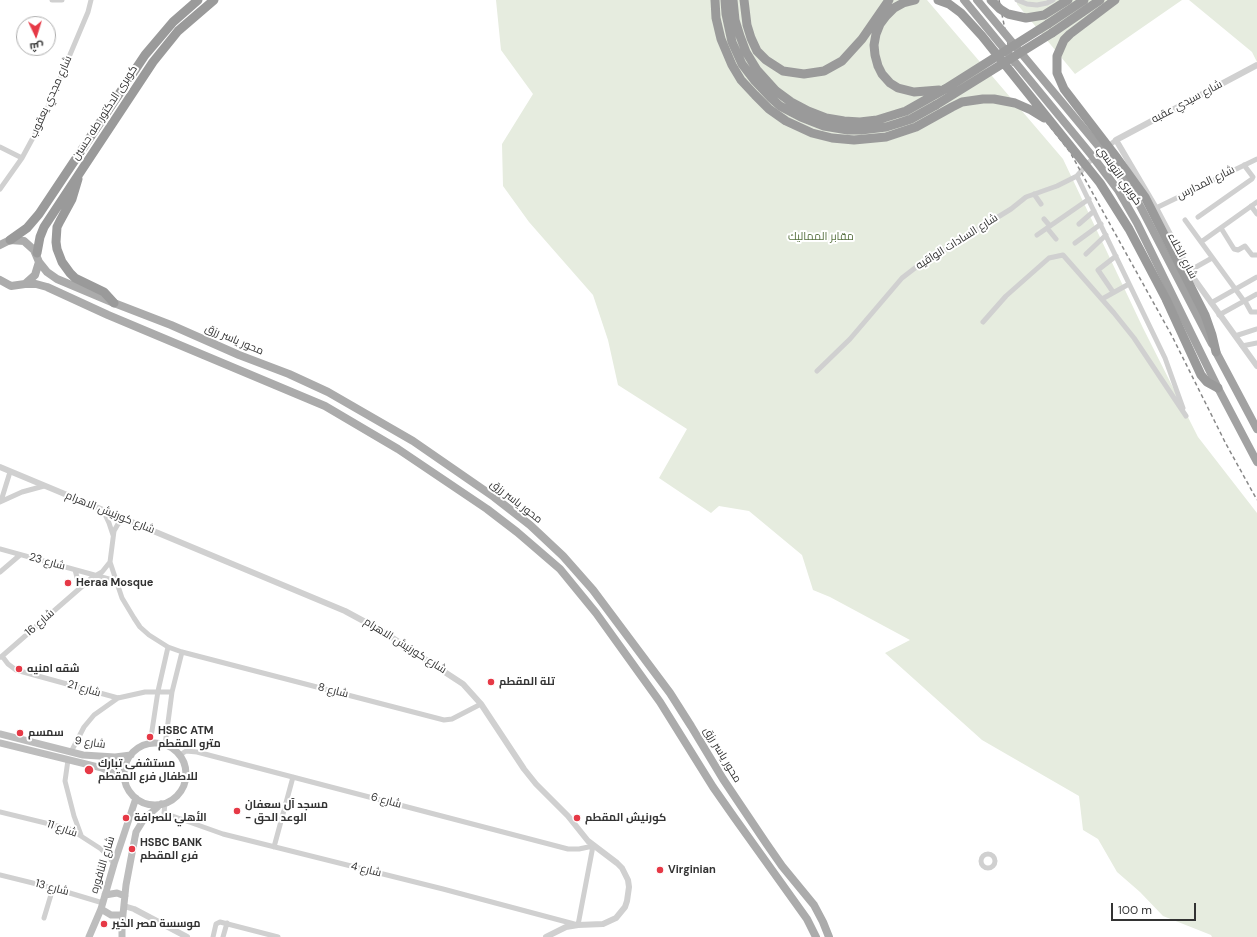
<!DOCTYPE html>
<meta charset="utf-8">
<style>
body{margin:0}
#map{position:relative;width:1257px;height:937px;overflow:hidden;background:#fff;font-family:"DM Sans",Cairo,sans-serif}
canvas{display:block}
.north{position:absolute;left:16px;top:16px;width:40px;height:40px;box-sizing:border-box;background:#fff;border:1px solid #adadad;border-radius:50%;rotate:176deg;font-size:11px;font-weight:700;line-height:16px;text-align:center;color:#333}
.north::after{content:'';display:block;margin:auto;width:14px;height:18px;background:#e63946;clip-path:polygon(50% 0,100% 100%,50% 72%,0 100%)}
.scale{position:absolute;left:1111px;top:903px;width:85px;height:18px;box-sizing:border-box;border:2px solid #333;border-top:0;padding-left:5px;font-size:12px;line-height:14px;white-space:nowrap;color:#333;-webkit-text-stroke:3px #fff;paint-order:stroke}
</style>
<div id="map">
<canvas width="1257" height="937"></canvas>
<div class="north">ش</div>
<div class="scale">100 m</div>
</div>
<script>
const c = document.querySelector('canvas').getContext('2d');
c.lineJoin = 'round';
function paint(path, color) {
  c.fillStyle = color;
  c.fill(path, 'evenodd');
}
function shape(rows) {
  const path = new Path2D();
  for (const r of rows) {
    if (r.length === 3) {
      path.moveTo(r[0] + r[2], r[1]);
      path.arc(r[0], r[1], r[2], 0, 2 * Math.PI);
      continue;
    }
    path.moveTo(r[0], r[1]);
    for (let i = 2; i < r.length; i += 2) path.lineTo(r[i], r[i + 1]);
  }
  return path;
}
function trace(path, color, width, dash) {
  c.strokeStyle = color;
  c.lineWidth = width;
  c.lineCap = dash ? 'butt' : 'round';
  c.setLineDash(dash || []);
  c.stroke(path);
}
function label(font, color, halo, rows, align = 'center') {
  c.font = font + ' "DM Sans",Cairo,sans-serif';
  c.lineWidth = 4;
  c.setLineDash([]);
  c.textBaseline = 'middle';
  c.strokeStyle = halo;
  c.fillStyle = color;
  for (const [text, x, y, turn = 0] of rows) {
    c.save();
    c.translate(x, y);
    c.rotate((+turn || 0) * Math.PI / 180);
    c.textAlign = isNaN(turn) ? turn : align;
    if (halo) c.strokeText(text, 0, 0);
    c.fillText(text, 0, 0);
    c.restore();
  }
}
paint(shape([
 [496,0,927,0,1063,159,1143,328,1198,437,1257,513,1257,937,1212,937,1211,935,1163,916,1140,892,1117,872,1098,839,1083,830,1079,796,982,740,885,653,910,640,830,597,813,590,802,555,749,511,719,506,711,513,659,478,687,429,618,385,608,340,593,295,529,222,503,186,502,144,533,94,501,50],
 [1017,0,1182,0,1075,74,1017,4],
 [1189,0,1257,0,1257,62,1252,52]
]), '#e6ecdf');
trace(shape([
 [52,0,62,0],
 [1017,0,1027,4,1037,5,1047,3,1053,0],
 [0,147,22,158],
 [1077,176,1165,358,1183,408],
 [0,189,22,158,42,121,88,12,91,0],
 [1034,194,1041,204],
 [1251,206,1257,214],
 [1156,208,1257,159],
 [1198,217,1252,179,1253,177,1244,165],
 [1044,219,1050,226],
 [1185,220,1244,301],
 [1079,224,1094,211],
 [1047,228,1056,239],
 [1221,228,1234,249,1238,250,1245,246,1252,255,1257,255],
 [1037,235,1089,199],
 [1201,242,1257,202],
 [1075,243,1101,224],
 [1086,254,1106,235],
 [1189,271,1212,258],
 [1113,292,1098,270,1116,256],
 [1102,299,1129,284],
 [1245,301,1251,312,1257,312],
 [1211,303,1257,277],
 [1219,315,1257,294],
 [983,322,1006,296,1049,258,1063,255,1114,313,1134,338,1186,416],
 [1235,336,1257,329],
 [1242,346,1257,343],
 [817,371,850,339,902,278,915,268,1011,209,1026,197,1057,186,1077,176,1089,162,1116,140],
 [1,501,10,472],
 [0,502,22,492,44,486],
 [103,510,109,523,113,535],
 [125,519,118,524,114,531,110,562,122,598,134,618,140,627,149,635,168,647,182,652,444,720,452,719,481,704],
 [0,549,116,581],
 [75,570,80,588],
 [0,572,20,555],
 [95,576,102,572,110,562],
 [2,656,8,664,16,670,118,698,145,692,172,692],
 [1,657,94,576],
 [150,744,158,691,168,647],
 [165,745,172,692,182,652],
 [71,752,84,727,94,715,118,698],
 [68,760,65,781,74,816,81,835],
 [165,803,164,813,223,834,443,889,578,925,593,846,579,849,568,849,197,752,186,751,180,755],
 [0,812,70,829,101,849,110,858,114,864],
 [274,847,293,777],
 [988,861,7],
 [0,875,53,888,103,903],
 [44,918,53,888],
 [213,937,216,924,220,922,278,937],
 [223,937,227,923]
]), '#d0d0d0', 5);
trace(shape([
 [1257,65,1116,140,1156,208,1192,276,1257,366],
 [0,467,345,611,382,631,463,684,481,704,524,769,536,784,568,816,588,841,617,863,622,868,628,880,629,887,627,901,625,907,616,918,603,924,578,925,566,927,546,937],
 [124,906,134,909,187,937]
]), '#d0d0d0', 6);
trace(shape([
 [0,734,83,755,115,757,131,755],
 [0,743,102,768,125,779],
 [155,774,31],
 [105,895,117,893,125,896],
 [101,909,111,915,123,915],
 [89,937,101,909,114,864,136,798],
 [122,937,122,924,126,885,136,832,144,819,161,804]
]), '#bdbdbd', 7);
trace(shape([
 [0,245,10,240,24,241,34,250,39,262,35,275,25,284,11,286,0,280],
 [39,262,47,272,57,279,114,303,171,325,239,355,289,374,328,392,413,441,494,497,530,525,563,556,593,590,670,693,691,726,723,779,766,843,782,866,814,905,823,922,829,937],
 [25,284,36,284,47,287,108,315,325,406,398,449,487,509,517,532,560,569,596,613,660,702,713,787,734,817,807,919,816,937]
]), '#ababab', 8);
trace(shape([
 [1216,352,1257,429],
 [1218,388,1257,462]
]), '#a2a2a2', 8);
trace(shape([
 [725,0,726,14,732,42,742,64,755,81,771,98,780,106,801,117,824,126,848,130,861,130,886,127,899,123,911,119,936,105],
 [733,0,735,20,740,36,746,52,757,70,776,91,791,102,808,111,826,118,844,121,860,122,877,120,906,111,945,89],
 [744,0,747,25,751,38,757,51,766,60,783,71,804,74,824,71,842,61,862,39,889,0],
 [915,0,903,3,894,8,886,16,880,24,876,34,874,45,875,55,878,66,882,74,890,83,898,88,914,92,939,90],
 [1048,24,1084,0],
 [1052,33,1100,0],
 [78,179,72,199,60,221,57,227,56,242,57,249,62,262,70,273,75,278,104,292,114,303],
 [10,240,27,228,39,214,145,55,173,22,198,0],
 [37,253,40,237,44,227,153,62,178,31,214,0]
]), '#9a9a9a', 9);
trace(shape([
 [999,0,1016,83,1070,152,1081,172,1172,336,1226,444,1257,500]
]), '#888', 1.5, [4, 3]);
trace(shape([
 [964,0,1093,157,1118,190,1137,223,1218,388],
 [977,0,1100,148,1126,184,1138,202,1212,344]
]), '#a2a2a2', 8);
trace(shape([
 [715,0,716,18,721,39,732,65,741,80,755,95,769,109,786,121,812,133,832,138,854,140,886,137,916,127,952,107,962,102,983,99,994,99,1015,103,1031,110,1044,118],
 [938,0,949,4,961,13,982,36,1100,183,1129,229,1166,299,1201,375,1207,382,1218,388],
 [991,0,1000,9,1008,14,1026,18,1044,15,1068,0],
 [1115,0,1070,34,1064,40,1057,56,1057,73,1064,89,1117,158,1145,197,1205,315,1212,335,1216,352],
 [945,89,1048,24],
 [936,105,1052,33]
]), '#9a9a9a', 9);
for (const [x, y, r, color] of [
 [68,583,4,"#e63946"],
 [19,669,4,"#e63946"],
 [491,682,4,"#e63946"],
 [20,733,4,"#e63946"],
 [150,737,4,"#e63946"],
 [89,770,5,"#e63946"],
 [237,811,4,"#e63946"],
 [126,818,4,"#e63946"],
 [577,818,4,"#e63946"],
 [132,849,4,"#e63946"],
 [660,870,4,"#e63946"],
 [104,924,4,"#e63946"]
]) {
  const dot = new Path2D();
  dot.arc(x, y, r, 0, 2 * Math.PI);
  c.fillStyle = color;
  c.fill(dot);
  trace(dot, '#fff', 1.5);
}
label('11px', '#333', '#fff', [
 ["شارع مجدي يعقوب",51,97,-66],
 ["شارع سيدي عقبه",1187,102,-28],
 ["كوبرى الدكتور طه حسين",105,113,-57],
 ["كوبري التونسي",1119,176,55],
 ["شارع المدارس",1206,183,-26],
 ["شارع السادات الواقيه",957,242,-32],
 ["شارع الخلاء",1182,256,62],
 ["محور ياسر رزق",234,340,23],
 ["محور ياسر رزق",516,502,38],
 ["شارع كورنيش الاهرام",110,513,22],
 ["شارع 23",47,562,16],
 ["شارع 16",40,623,-41],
 ["شارع كورنيش الاهرام",405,646,32],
 ["شارع 21",84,689,16],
 ["شارع 8",333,691,14],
 ["شارع 9",90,743,8],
 ["محور ياسر رزق",722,755,59],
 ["شارع 6",386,801,15],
 ["شارع 11",62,829,19],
 ["شارع النافوره",103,865,-73],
 ["شارع 4",366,870,14],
 ["شارع 13",52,888,15]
]);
label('11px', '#56703f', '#fff', [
 ["مقابر المماليك",821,237]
]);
label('bold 11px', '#333', '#fff', [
 ["Heraa Mosque",76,583],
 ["شقه امنيه",27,669],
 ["تلة المقطم",499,682],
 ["HSBC ATM",158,731],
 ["مترو المقطم",158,744],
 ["سمسم",28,733],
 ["مستشفى تبارك",98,764],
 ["للاطفال فرع المقطم",98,777],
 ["مسجد آل سعفان",245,805],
 ["- الوعد الحق",245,818],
 ["الأهلي للصرافة",134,818],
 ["كورنيش المقطم",585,818],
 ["HSBC BANK",140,843],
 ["فرع المقطم",140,856],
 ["Virginian",668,870],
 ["موسسة مصر الخير",112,924]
], 'left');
</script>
